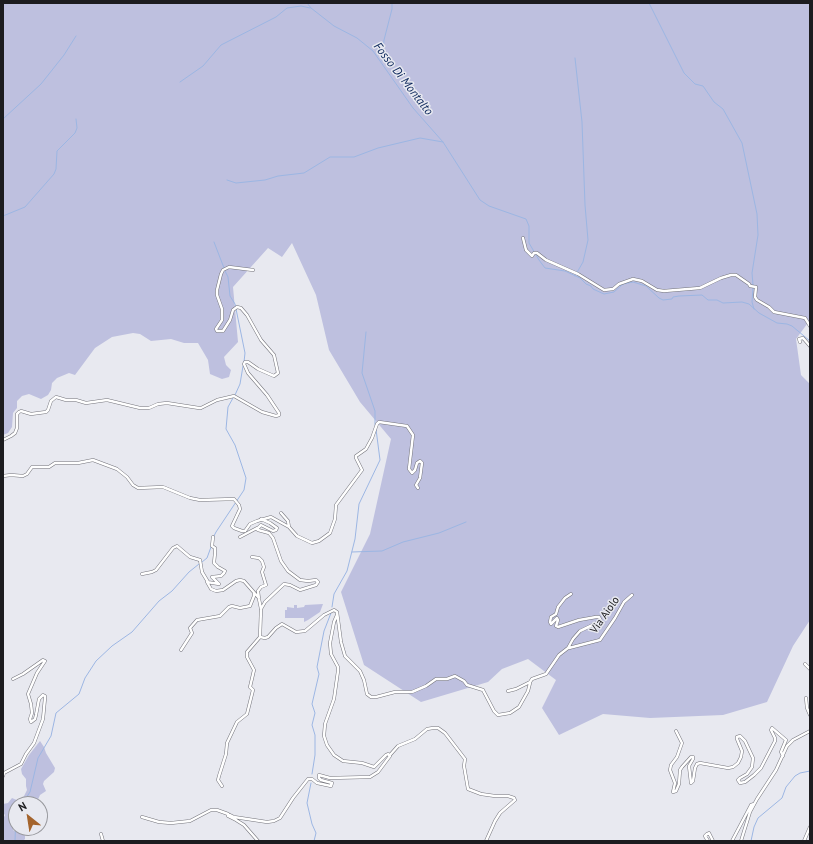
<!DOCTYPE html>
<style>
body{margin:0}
#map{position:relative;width:813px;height:844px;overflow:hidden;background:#e8e9f0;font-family:"PT Sans",sans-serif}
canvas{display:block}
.frame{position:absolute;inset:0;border:4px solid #1c1c1f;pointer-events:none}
.north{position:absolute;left:8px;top:796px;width:40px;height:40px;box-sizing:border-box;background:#e8e9f0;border:1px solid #96979c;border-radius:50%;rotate:330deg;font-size:11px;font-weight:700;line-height:16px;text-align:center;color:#1c1c1f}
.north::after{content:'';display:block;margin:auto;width:14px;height:18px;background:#a4642d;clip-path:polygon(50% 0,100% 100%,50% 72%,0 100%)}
</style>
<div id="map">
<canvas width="813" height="844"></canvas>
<div class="frame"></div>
<div class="north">N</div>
</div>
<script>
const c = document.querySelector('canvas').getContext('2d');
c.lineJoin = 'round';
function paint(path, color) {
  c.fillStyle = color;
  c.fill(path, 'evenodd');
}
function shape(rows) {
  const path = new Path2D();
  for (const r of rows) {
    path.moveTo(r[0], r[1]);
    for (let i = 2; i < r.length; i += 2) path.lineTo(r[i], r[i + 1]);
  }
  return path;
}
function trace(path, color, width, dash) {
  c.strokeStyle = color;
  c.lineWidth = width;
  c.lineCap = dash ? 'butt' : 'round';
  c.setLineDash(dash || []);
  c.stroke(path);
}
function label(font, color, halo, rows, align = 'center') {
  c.font = font + ' "PT Sans",sans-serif';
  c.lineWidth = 3;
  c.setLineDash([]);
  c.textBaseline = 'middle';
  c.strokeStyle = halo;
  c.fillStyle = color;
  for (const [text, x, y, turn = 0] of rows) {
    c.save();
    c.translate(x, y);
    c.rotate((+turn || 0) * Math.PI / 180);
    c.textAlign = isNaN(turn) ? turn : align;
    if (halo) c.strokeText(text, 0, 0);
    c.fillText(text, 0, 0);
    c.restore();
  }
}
paint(shape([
 [3,3,810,3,810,320,796,339,801,375,810,384,810,620,793,646,767,702,723,715,650,718,603,714,559,735,542,708,556,680,528,659,502,669,488,682,421,702,364,665,341,592,370,534,391,439,360,402,329,350,316,295,292,243,282,257,268,248,233,287,238,342,224,357,226,365,231,370,229,377,222,379,210,374,208,360,198,343,184,343,171,339,151,341,140,334,133,333,112,337,95,348,75,375,69,373,57,378,52,383,51,390,48,395,41,399,29,394,22,396,17,401,17,408,13,413,12,427,8,433,3,435],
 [323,604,320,612,308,620,304,622,304,618,285,618,285,610,287,610,287,607,294,608,294,605,297,605,297,608,304,607,305,605],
 [40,741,44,747,46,753,55,768,54,772,44,781,43,784,46,791,40,795,36,804,16,804,16,821,14,824,13,830,16,832,22,830,25,836,25,839,23,841,3,841,3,819,5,815,3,813,3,804,8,803,12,798,19,801,22,799,24,796,27,790,26,786,26,779,22,774,21,769,29,755]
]), '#bec0df');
trace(shape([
 [307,3,311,8,334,26,357,38,373,51,413,108,443,142,480,200,489,206,526,219,529,226,529,243,539,260,545,268,565,271,580,278,586,284,591,286,593,289,604,294,614,292,623,284,633,282,646,286,659,298,663,300,672,299,673,297,679,296,702,295,708,300,717,300,723,303,742,302,749,304,759,313,777,323,787,324,792,326,810,341],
 [649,3,684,73,695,84,703,86,714,102,723,109,742,143,757,214,758,235,752,273,753,285],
 [575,58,582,122,585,205,588,240,583,262,575,276],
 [382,61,384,40,392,9,392,3],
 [180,82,203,66,221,45,276,17,287,8,301,6,310,8],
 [3,119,41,84,64,55,76,36],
 [227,180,236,183,265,180,278,176,304,173,330,157,354,157,378,148,420,138,443,142],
 [3,216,25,207,54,174,56,169,57,151,75,133,77,128,76,119],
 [214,242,224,268],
 [225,271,228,277,230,296,235,304,245,353,244,362],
 [753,288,752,302,754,309],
 [366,332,362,373,375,411,375,425],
 [235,395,240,384,243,366],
 [214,536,216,532,244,490,246,478,235,445,226,429,228,407,233,398],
 [352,552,382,551,403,542,439,533,466,522],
 [202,562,207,558,211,547],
 [332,607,334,594,347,571,355,539,359,504,380,460,376,429],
 [312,774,315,755,315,735,312,725,315,713,312,704,319,674,317,667,324,631,331,613],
 [311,783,307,803,312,824,316,833,314,841],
 [22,804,30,792,38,758,51,736,56,713,79,694,85,678,96,661,112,646,132,632,159,601,172,591,189,572,199,564],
 [15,841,16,813],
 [751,841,754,827,758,818,782,798,786,787,795,776,800,773,810,771]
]), '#9cb6e3', 1);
const minor = shape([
 [523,238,526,250,532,256,534,253,537,253,546,260,578,274,604,290,613,289,619,284,633,279,642,281,657,290,664,291,700,288,721,278,731,275,736,275,749,284,750,286,756,287,755,297,757,300,769,307,774,312,805,318,810,326],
 [800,342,799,339,803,338,810,346],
 [3,440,11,436,15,433,17,428,17,414,19,412,21,411,31,414,46,412,48,410,51,401,56,397,66,400,76,400,86,403,107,400,140,408,149,408,158,404,167,403,199,408,201,408,217,400,234,396,262,412,276,416,279,415,279,413,267,395,248,373,244,364,245,362,248,362,258,369,274,376,278,373,274,355,261,340,247,315,241,308,237,307,233,310,230,320,223,331,217,331,216,329,222,320,222,309,217,295,217,290,221,274,223,270,229,267,253,270],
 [3,476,11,475,23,476,27,474,32,467,49,467,55,463,78,463,93,460,117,469,127,477,133,485,138,488,163,487,190,498,200,500,234,499,239,505,240,509,232,526,234,528,242,531,245,531,250,524,257,521,271,517,289,527,297,536,312,543,319,541,330,533,335,519,336,505,362,470,356,458,356,456,366,449,372,438,377,424,379,422,407,426,413,435,409,469,412,473,415,470,417,463,420,461,422,463,420,478,416,485,418,488],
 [281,513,288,521,289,527],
 [261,519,270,523,277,528,276,530,273,531,261,525,257,529,258,530,269,533,273,538,281,561,288,571,300,580,308,581,316,580,318,582,316,585,300,590,290,585,284,584,265,602,261,609],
 [213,537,212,546,215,548,215,553,214,563,218,567,225,571,224,573,221,576,212,577,219,584,207,582,211,589,216,591,223,590,236,581,240,580,244,581,258,597],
 [240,537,257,528],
 [252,557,259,558,262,561,264,567,262,572,266,585,261,587,258,591,259,599,261,609,260,637,265,638,268,637,276,628,282,624,296,632,305,631,324,615,334,610,337,612,341,642,345,656,360,671,364,680,367,694,371,697,376,697,395,692,412,692,426,686,436,679,447,679,455,676,464,681,467,685,483,690,494,711,498,715,510,713,519,707,528,691,530,683,530,682,516,689,508,691],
 [142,574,152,572,156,570,173,548,177,546,190,557,200,560,202,572,208,582],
 [569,648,600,640,615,618,624,602,632,595],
 [181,650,192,633,190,628,197,620,220,616,229,607,232,606,240,608,250,606,254,596,254,593],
 [805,664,810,669],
 [530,682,532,679,546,674,559,655,568,648,573,639,580,631,601,621,599,617,596,617,579,620,558,627,556,626,558,620,557,618,551,624,550,622,551,617,556,614,558,607,565,598,571,594],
 [806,698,807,708,810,715],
 [676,731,682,743,677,757,671,765,670,770,675,783,673,792,676,791,679,784,680,770,682,767,691,757,693,757,693,759,689,766,691,783,693,781,695,768,697,764,700,763,728,768,733,767,738,763,741,757,742,751,737,739,737,737,740,736,745,741,753,758,752,767,747,774,740,778,738,780,740,783,745,782,754,775,761,768,775,741,775,738,771,730,772,728,786,740,781,752,783,756],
 [390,755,398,746,415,739,427,729,433,728,438,728,445,733,465,759,464,766,468,789,481,794,495,796,508,796,514,798,515,800,500,813,495,821,486,841],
 [3,776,4,773,21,764,26,754,34,743,43,719,45,698,45,696,43,695,39,699,36,715,35,719,31,722,30,719,32,713,31,704,28,694,37,673,45,661,43,660,23,674,13,679],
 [222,786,218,780,219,776,226,754,227,743,237,722,247,714,253,690,250,687,254,670,247,657,247,652,260,637],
 [142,817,159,822,171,823,190,821,211,810,217,810,228,814],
 [101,834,103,841],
 [258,841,244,825,236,820,228,816,228,814,234,817,267,822,274,821,280,818,293,798,308,779,312,779,317,783,331,786,332,783,321,780,319,778,319,775,330,778,370,777,378,772,390,756,388,754,386,755,374,767,362,763,343,761,334,755,327,745,324,736,325,724,334,699,338,671,338,667,331,654,330,643,334,622,337,615],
 [708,841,705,836,707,834,709,833,713,841],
 [732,841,751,805,754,804],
 [741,841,750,812,757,799,776,770,787,746,793,740,810,731],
 [804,841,810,827]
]);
trace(minor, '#74747b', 3.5);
trace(minor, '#fff', 2.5);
label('11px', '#1c1c1f', '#e8e9f0', [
 ["Via Aiolo",605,615,-55]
]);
label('italic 12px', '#0a255a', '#e8e9f0', [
 ["Fosso Di Montalto",403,79,52]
]);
</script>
